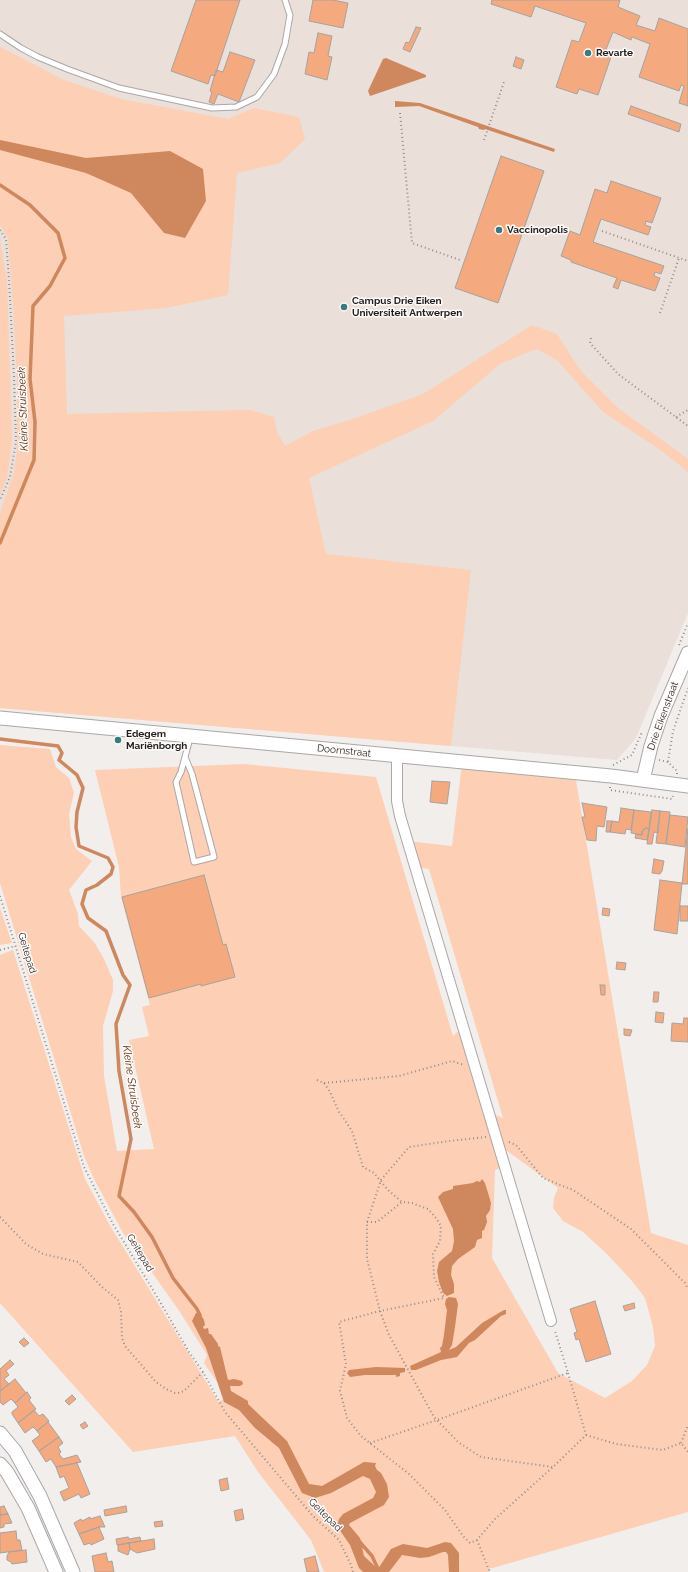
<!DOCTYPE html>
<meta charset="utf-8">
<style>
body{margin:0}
canvas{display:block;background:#f1eeec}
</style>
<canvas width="688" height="1572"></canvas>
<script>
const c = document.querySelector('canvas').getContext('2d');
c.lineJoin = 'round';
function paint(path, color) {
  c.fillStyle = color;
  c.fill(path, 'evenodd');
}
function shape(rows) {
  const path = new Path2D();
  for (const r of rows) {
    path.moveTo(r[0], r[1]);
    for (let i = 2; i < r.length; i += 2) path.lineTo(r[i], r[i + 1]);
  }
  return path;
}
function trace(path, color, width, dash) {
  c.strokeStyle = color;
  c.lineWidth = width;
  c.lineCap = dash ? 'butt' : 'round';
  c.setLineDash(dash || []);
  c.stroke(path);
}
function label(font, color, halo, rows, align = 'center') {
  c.font = font + ' Raleway,sans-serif';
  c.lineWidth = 3;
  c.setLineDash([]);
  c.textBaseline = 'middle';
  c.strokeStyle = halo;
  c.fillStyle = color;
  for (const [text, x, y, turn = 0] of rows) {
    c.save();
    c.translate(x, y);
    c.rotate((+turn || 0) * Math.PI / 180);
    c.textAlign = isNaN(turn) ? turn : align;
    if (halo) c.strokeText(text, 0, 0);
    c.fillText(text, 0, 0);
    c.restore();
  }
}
paint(shape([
 [0,0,688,0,688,613,636,738,617,760,0,708]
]), '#eadfd9');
paint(shape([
 [0,47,64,80,121,99,228,119,254,108,299,117,305,139,280,163,237,173,228,295,166,308,64,316,67,414,250,410,274,417,277,432,285,446,313,431,353,419,423,394,532,325,557,334,580,370,618,408,688,459,688,472,662,451,603,412,557,360,536,349,500,364,433,421,309,478,326,554,471,570,451,746,0,708,0,513,14,473,17,449,17,380,13,305,8,238,0,225],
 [0,238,7,280,12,440,7,478,0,495],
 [0,745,50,749,56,767,69,778,74,793,69,814,71,837,76,849,92,861,69,890,78,914,79,926,94,942,104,959,113,980,113,991,103,1026,104,1076,117,1151,154,1149,129,1040,149,1036,142,1007,150,1005,121,897,119,867,95,770,244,764,376,777,453,1036,463,1027,488,1112,503,1118,429,869,415,867,407,841,452,846,462,763,575,774,651,1233,688,1245,688,1512,489,1569,488,1572,324,1572,311,1540,258,1472,235,1436,133,1452,0,1303,0,955,13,950,85,1179,109,1224,218,1401,214,1403,228,1398,204,1363,207,1355,180,1312,141,1257,123,1233,93,1177,84,1156,0,883],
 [499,1145,558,1188,554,1198,553,1208,563,1221,583,1232,607,1254,632,1281,645,1298,653,1327,655,1346,647,1365,632,1381,605,1398,558,1373,492,1258,495,1170,505,1166],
 [0,908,12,943,0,945]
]), '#fdcfb5');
paint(shape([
 [386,58,426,75,426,77,370,96,368,91,383,59],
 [395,101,420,103,555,149,554,152,485,129,484,130,479,129,478,127,419,106,395,107],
 [0,140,86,158,170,151,203,169,206,201,185,238,164,233,131,193,86,173,0,150],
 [482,1179,485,1183,491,1203,490,1210,486,1216,487,1222,484,1230,482,1231,482,1238,477,1240,475,1247,458,1259,452,1266,451,1275,454,1284,454,1293,447,1296,443,1293,439,1282,437,1271,439,1262,452,1251,454,1241,453,1229,438,1197,443,1192,453,1189,453,1186,473,1183,477,1181,480,1182],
 [449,1297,456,1298,458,1304,455,1327,452,1345,449,1350,456,1347,482,1323,504,1310,506,1310,506,1314,501,1316,475,1340,469,1343,457,1357,441,1360,416,1370,411,1370,410,1366,441,1352,440,1348,442,1346,444,1335,447,1310,445,1304,446,1299],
 [199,1312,204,1320,205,1325,203,1327,204,1329,208,1328,209,1334,211,1334,218,1344,218,1346,220,1347,228,1380,234,1379,242,1381,243,1384,240,1386,230,1386,231,1391,248,1401,248,1404,287,1441,309,1484,322,1486,364,1462,376,1463,375,1466,377,1470,381,1473,387,1484,389,1497,384,1505,350,1523,349,1525,360,1538,364,1556,378,1569,391,1549,403,1544,427,1548,445,1542,451,1543,459,1553,459,1572,449,1572,448,1555,446,1552,443,1552,429,1557,420,1558,402,1555,389,1572,363,1572,359,1568,350,1545,337,1526,339,1519,343,1514,373,1498,376,1492,370,1479,363,1476,331,1493,315,1498,302,1493,279,1448,255,1428,239,1410,224,1402,206,1348,192,1321,196,1313],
 [376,1367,405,1368,405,1372,400,1373,400,1376,396,1377,396,1375,365,1375,350,1377,347,1373,349,1370]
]), '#cf875d');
trace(shape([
 [0,185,30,205,58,233,65,258,50,286,33,306,30,379,35,422,34,460,0,543],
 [0,739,58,746,62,753,59,760,77,775,83,788,77,812,76,827,79,846,108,858,113,867,111,874,97,885,86,890,82,904,88,918,106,931,123,975,130,985,116,1024,119,1071,131,1139,119,1196,134,1212,152,1237,173,1278,197,1309,200,1315],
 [358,1540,372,1556,379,1571]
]), '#cf875d', 3.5);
const building = shape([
 [196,0,240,0,215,76,211,75,208,84,171,71,196,0],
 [313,0,333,0,348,3,343,28,309,21,313,0],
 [492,0,620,0,618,7,640,16,636,25,655,31,659,18,688,29,688,106,679,103,684,86,681,85,679,91,639,77,650,44,632,37,631,40,613,32,605,52,612,54,598,95,579,89,577,94,556,87,572,40,579,42,586,23,535,6,531,17,491,4,492,0],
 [416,27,421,28,410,52,403,49,406,42,409,43,416,27],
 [318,33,332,36,328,56,332,57,327,80,305,74,309,52,314,53,318,33],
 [230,52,255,60,239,102,218,94,214,104,209,102,212,92,210,91,216,70,223,72,230,52],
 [516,57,524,60,521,69,513,66,516,57],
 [631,106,681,124,679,132,628,114,631,106],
 [501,156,544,171,498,303,455,288,501,156],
 [611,181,661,198,652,223,646,221,645,225,651,227,648,235,601,219,593,242,664,266,661,274,655,272,654,276,660,278,655,291,621,280,618,289,613,287,617,278,571,262,571,260,561,256,570,231,580,235,595,189,607,193,611,181],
 [432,781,450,782,447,804,430,802,432,781],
 [582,803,607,807,604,827,597,826,596,841,587,840,582,817,585,817,582,803],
 [621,808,634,810,631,830,626,829,625,834,610,832,612,821,619,822,621,808],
 [634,810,651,812,649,829,646,828,642,831,642,835,631,833,634,810],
 [652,810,660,811,658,833,654,832,652,844,647,844,652,810],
 [660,811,670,812,666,844,656,843,660,811],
 [670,815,688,817,685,847,666,844,670,815],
 [607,821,612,821,610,832,606,832,607,821],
 [646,828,649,829,647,840,635,838,636,834,642,835,642,831,646,828],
 [688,828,688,884,682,884,688,828],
 [654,859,664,861,662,871,660,874,652,873,654,859],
 [204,875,223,945,226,944,235,977,201,986,201,984,149,998,122,897,204,875],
 [660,880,682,883,677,934,654,930,660,880],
 [680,906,688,906,688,921,680,921,680,906],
 [603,908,610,909,609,916,602,915,603,908],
 [617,962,626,963,625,970,616,969,617,962],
 [600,985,605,985,605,995,601,995,600,985],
 [654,992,659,992,658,1002,653,1002,654,992],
 [656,1012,664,1013,663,1023,655,1022,656,1012],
 [684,1018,688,1018,688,1042,671,1041,672,1023,683,1024,684,1018],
 [624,1029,632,1030,630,1036,624,1035,624,1029],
 [595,1301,611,1354,586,1362,579,1339,576,1340,574,1333,577,1332,570,1309,595,1301],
 [634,1303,635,1308,625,1311,623,1306,634,1303],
 [24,1338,29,1343,24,1347,19,1342,24,1338],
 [10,1360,14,1364,6,1371,9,1375,4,1379,9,1384,0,1391,0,1369,10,1360],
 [15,1379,26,1393,15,1403,11,1399,3,1405,0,1402,0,1391,15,1379],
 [27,1392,31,1398,29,1400,36,1409,18,1423,12,1414,12,1412,18,1407,15,1403,27,1392],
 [72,1395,76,1399,69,1405,65,1401,72,1395],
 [34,1410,39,1416,43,1414,49,1421,37,1431,33,1427,25,1433,18,1423,34,1410],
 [48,1422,59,1437,39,1451,32,1441,40,1435,37,1431,48,1422],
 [85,1422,88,1426,83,1429,80,1425,85,1422],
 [59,1437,63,1443,58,1447,61,1452,59,1454,63,1459,77,1455,81,1462,56,1467,51,1459,46,1462,39,1451,59,1437],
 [77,1463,90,1494,81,1498,79,1494,64,1501,60,1492,69,1488,64,1476,60,1478,56,1467,77,1463],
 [227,1478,229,1489,221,1491,219,1480,227,1478],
 [4,1506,8,1514,0,1515,0,1507,4,1506],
 [126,1506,127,1512,105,1516,104,1510,126,1506],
 [242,1509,244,1519,236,1521,234,1511,242,1509],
 [8,1514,12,1523,4,1524,4,1527,0,1528,0,1515,8,1514],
 [100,1516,105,1527,99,1527,79,1534,74,1523,81,1519,82,1521,90,1517,90,1519,100,1516],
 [162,1521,163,1526,155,1527,154,1522,162,1521],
 [99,1527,104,1539,91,1545,90,1543,84,1545,79,1534,99,1527],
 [16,1531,17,1540,20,1540,22,1550,0,1553,0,1533,16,1531],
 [128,1537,129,1539,140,1537,141,1541,117,1545,116,1539,128,1537],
 [154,1539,155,1549,137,1553,130,1549,129,1543,154,1539],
 [129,1543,130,1549,128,1555,118,1551,118,1545,129,1543],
 [26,1550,27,1562,12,1564,11,1562,7,1560,7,1556,9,1552,26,1550],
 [106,1553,108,1562,112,1561,114,1572,95,1572,92,1556,106,1553],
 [315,1556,319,1572,307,1572,304,1559,315,1556]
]);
paint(building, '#f4a97e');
trace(building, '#a6a3a1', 1);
const service = shape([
 [0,34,21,48,38,57,67,69,119,88,212,108,236,107,257,97,274,74,285,44,290,15,285,0],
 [185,757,192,774,214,857,194,862,176,782,181,772,185,757,190,738]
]);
const minor = shape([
 [397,756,397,801,400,816,551,1321]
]);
const tertiary = shape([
 [0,718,611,776,688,786],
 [643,780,651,746,661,716,688,653],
 [0,1433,15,1451,40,1496,73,1572],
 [0,1464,7,1472,28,1508,56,1572]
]);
trace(service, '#aba7a6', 7);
trace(minor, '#aba7a6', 12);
trace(tertiary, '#aba7a6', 15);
trace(shape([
 [400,113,412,243,460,260],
 [484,140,504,82],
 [0,230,6,239,9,280,14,376,16,442,10,477,0,500],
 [602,231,688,261],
 [660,313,679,258],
 [591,338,590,343,618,374,688,426],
 [676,417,688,410],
 [679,645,688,623],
 [659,760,668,762],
 [613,765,632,755,642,732],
 [677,774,677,771,668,762,673,731,688,688],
 [610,787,610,790,672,799,673,796],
 [0,896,84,1167,113,1224,156,1295,189,1352,203,1372,225,1412,313,1516,339,1540,351,1565,353,1572],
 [0,950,16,946],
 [317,1080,324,1083,330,1092,339,1112,342,1116,352,1131,363,1167,374,1173,388,1190,402,1202],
 [324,1083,399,1076,452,1061,464,1065],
 [486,1137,449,1141,409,1147,381,1180,367,1222,367,1259,380,1311,389,1335,434,1417,458,1442,481,1457,553,1467],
 [509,1142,516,1145,543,1178,573,1190,631,1229,685,1283,688,1289],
 [0,1217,26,1244,43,1254,78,1262,102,1287,118,1300,121,1312,122,1338,125,1346,156,1382,166,1389,175,1393,178,1393,184,1391,203,1372],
 [367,1222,377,1222,402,1202,412,1203,428,1209,436,1218,441,1226,440,1241,433,1254,434,1277,444,1298,380,1311,339,1322,346,1364,340,1391,347,1418,361,1436,409,1474,445,1510,463,1536,470,1543,477,1540,495,1519,553,1467,586,1435],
 [568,1373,586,1435],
 [586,1435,616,1444,663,1450,681,1443,688,1452],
 [370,1443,437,1420,568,1373,555,1331],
 [681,1443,688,1425],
 [477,1540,489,1570,488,1572]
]), '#908e8d', 2, [1, 3]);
trace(service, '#fff', 5);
trace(minor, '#fff', 10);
trace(tertiary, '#fff', 13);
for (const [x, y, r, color] of [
 [588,53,4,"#347d81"],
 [499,230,4,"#347d81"],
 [344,307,4,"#347d81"],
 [118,740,4,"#347d81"]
]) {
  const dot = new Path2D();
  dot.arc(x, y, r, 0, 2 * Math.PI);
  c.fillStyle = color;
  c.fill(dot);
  trace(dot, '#fffbf9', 1.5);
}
label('bold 10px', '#201e1e', '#fffbf9', [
 ["Revarte",596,53],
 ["Vaccinopolis",507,230],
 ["Campus Drie Eiken",352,301],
 ["Universiteit Antwerpen",352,313],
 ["Edegem",126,734],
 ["Mariënborgh",126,746]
], 'left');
label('10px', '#201e1e', '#fffbf9', [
 ["Drie Eikenstraat",663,716,-70],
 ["Doornstraat",344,751,6],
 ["Geitepad",27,953,73],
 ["Geitepad",140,1253,59],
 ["Geitepad",325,1515,45]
]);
label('italic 11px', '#5c2d0d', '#fffbf9', [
 ["Kleine Struisbeek",23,409,-92],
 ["Kleine Struisbeek",132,1087,82]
]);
</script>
